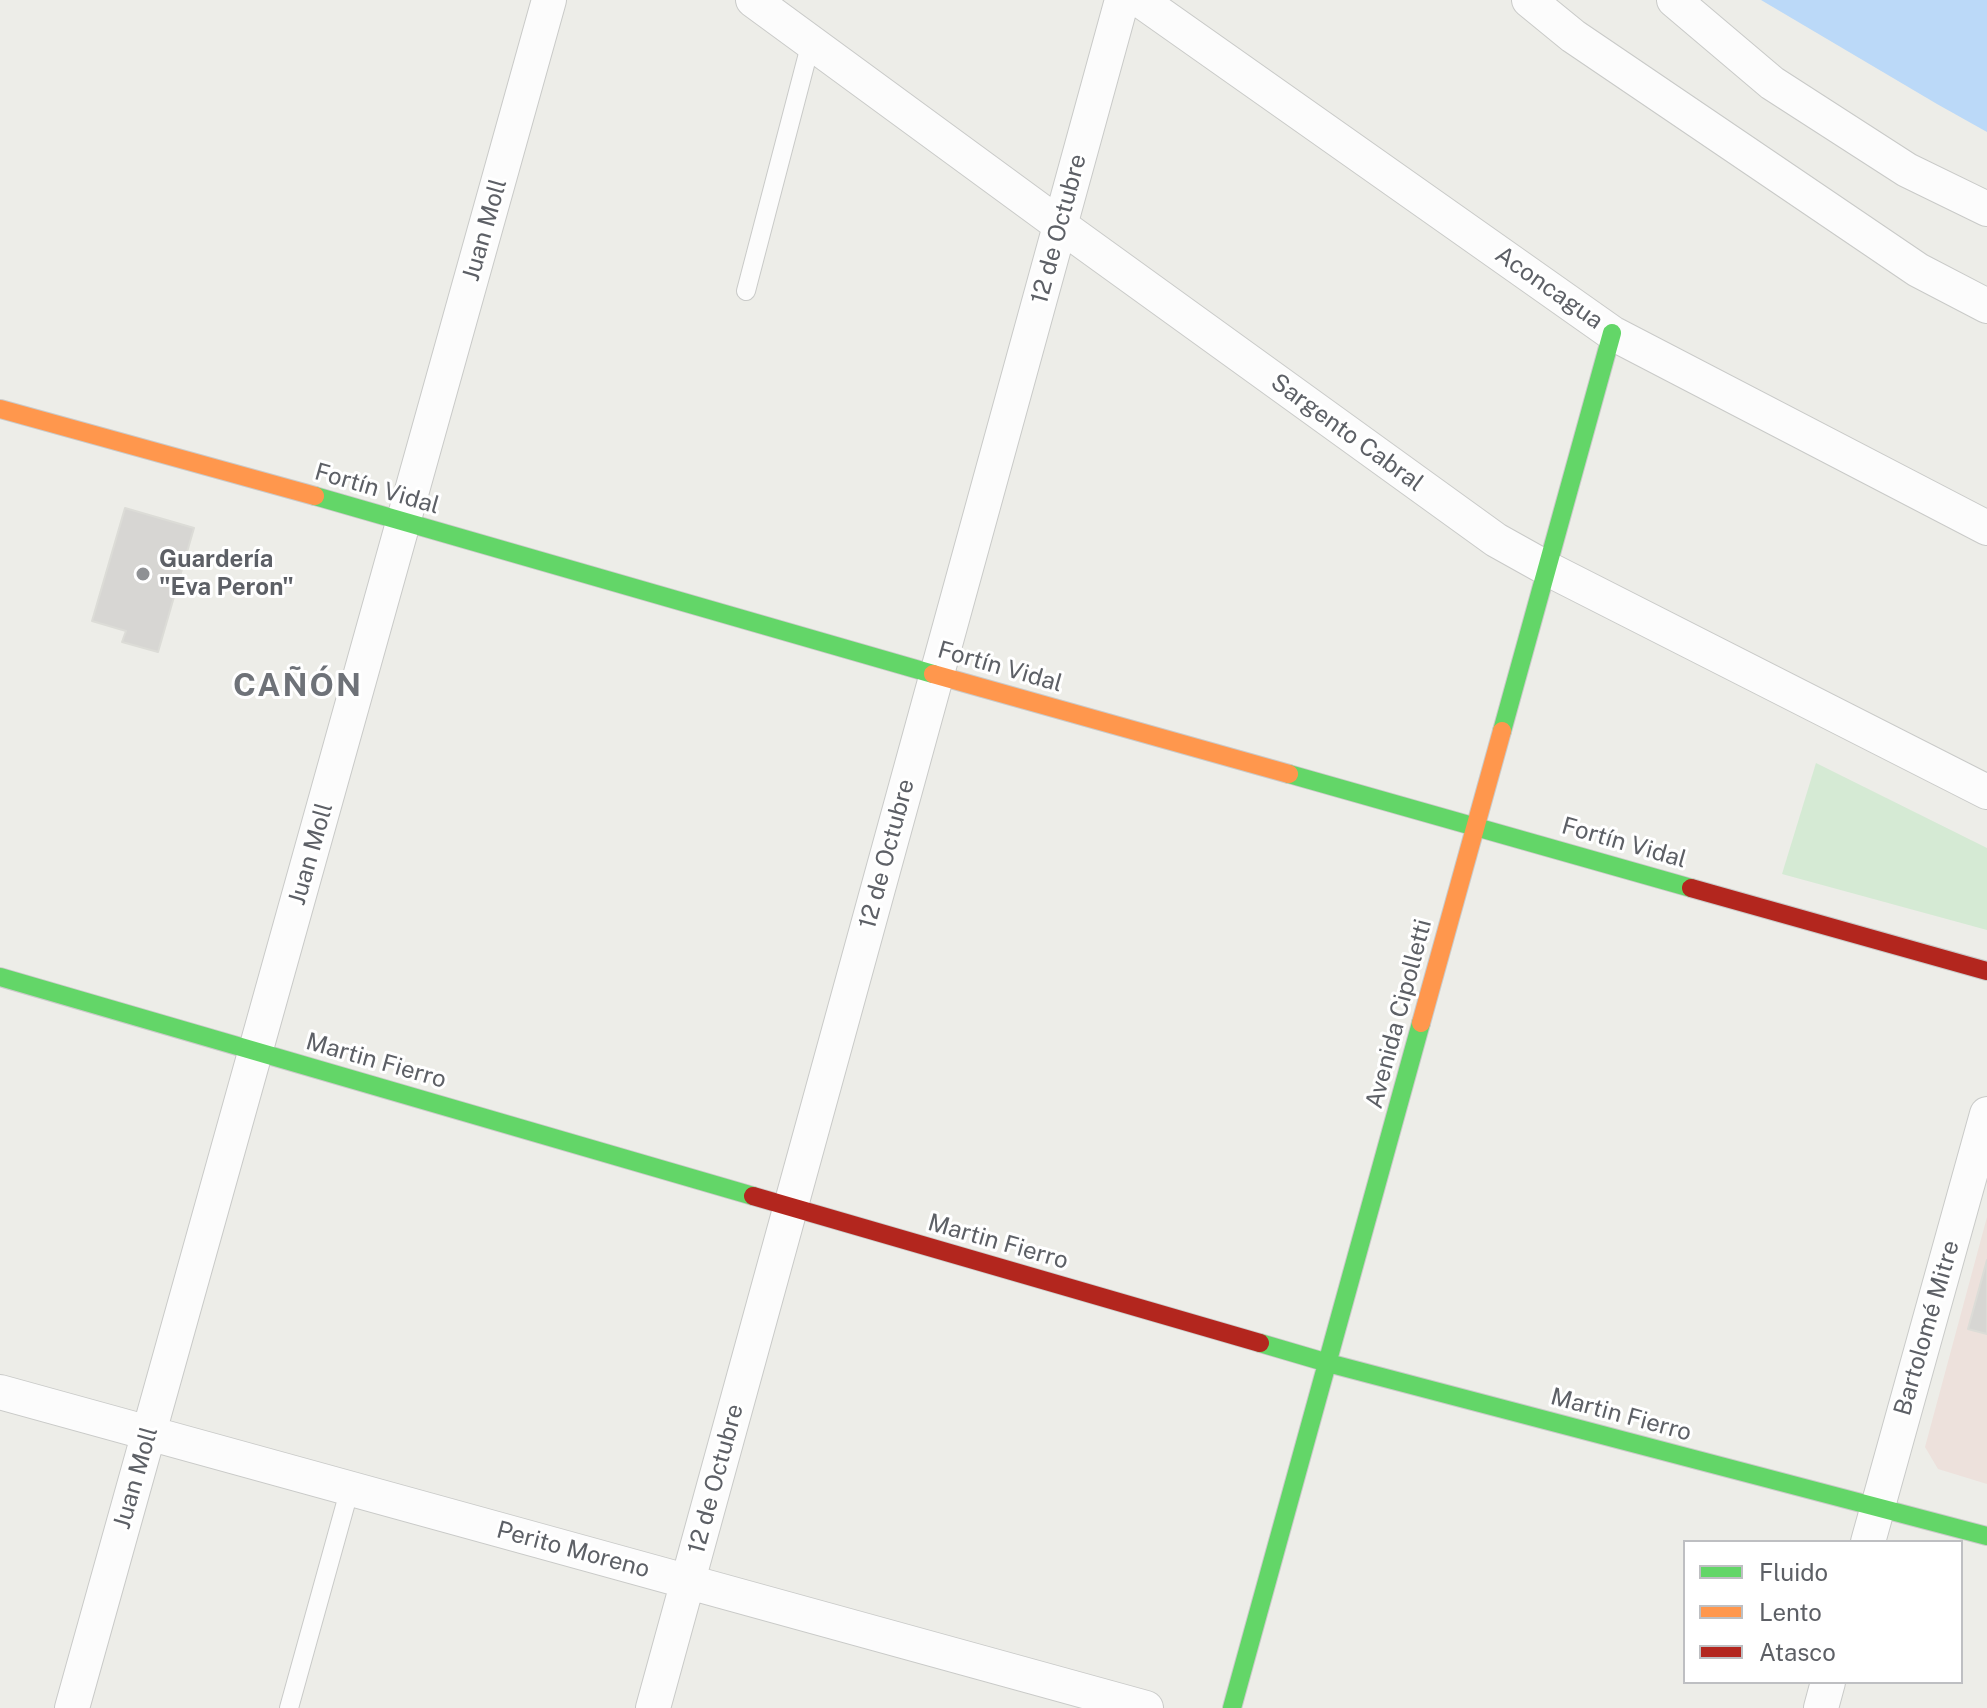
<!DOCTYPE html>
<meta charset="utf-8">
<style>
body{margin:0}
#map{position:relative;width:1987px;height:1708px;overflow:hidden;background:#edede8;font-family:"Public Sans",sans-serif}
canvas{display:block}
.legend{position:absolute;left:1683px;top:1540px;width:280px;height:144px;box-sizing:border-box;background:#fff;border:2px solid #bebfc2;margin:0;padding:10px 14px;list-style:none;font-size:24px;color:#5d6066}
.legend li{display:flex;align-items:center;gap:16px;height:40px}
.legend b{width:40px;border:2px solid #bebfc2}
</style>
<div id="map">
<canvas width="1987" height="1708"></canvas>
<ul class="legend">
<li><b style="height:10px;background:#63d668"></b>Fluido</li>
<li><b style="height:10px;background:#ff974d"></b>Lento</li>
<li><b style="height:10px;background:#b3261e"></b>Atasco</li>
</ul>
</div>
<script>
const c = document.querySelector('canvas').getContext('2d');
c.lineJoin = 'round';
function paint(path, color) {
  c.fillStyle = color;
  c.fill(path, 'evenodd');
}
function shape(rows) {
  const path = new Path2D();
  for (const r of rows) {
    path.moveTo(r[0], r[1]);
    for (let i = 2; i < r.length; i += 2) path.lineTo(r[i], r[i + 1]);
  }
  return path;
}
function trace(path, color, width, dash) {
  c.strokeStyle = color;
  c.lineWidth = width;
  c.lineCap = dash ? 'butt' : 'round';
  c.setLineDash(dash || []);
  c.stroke(path);
}
function label(font, color, halo, rows, align = 'center') {
  c.font = font + ' "Public Sans",sans-serif';
  c.lineWidth = 6;
  c.setLineDash([]);
  c.textBaseline = 'middle';
  c.strokeStyle = halo;
  c.fillStyle = color;
  for (const [text, x, y, turn = 0] of rows) {
    c.save();
    c.translate(x, y);
    c.rotate((+turn || 0) * Math.PI / 180);
    c.textAlign = isNaN(turn) ? turn : align;
    if (halo) c.strokeText(text, 0, 0);
    c.fillText(text, 0, 0);
    c.restore();
  }
}
paint(shape([
 [1987,1217,1987,1484,1938,1469,1925,1447]
]), '#ede1dc');
paint(shape([
 [1816,763,1987,848,1987,930,1782,874]
]), '#d5ead4');
paint(shape([
 [1761,0,1987,0,1987,132,1937,104]
]), '#bbd9f8');
const building = shape([
 [125,508,194,528,158,652,122,642,126,631,92,621,125,508],
 [1987,1260,1987,1334,1968,1329,1987,1260]
]);
paint(building, '#d7d6d3');
trace(building, '#dcdcd7', 2);
const lane = shape([
 [746,291,811,42],
 [289,1708,350,1488]
]);
const street = shape([
 [753,0,1060,225,1496,540,1548,569,1987,792],
 [1140,0,1612,333,1987,528],
 [1529,0,1573,36,1918,270,1987,306],
 [1674,0,1772,83,1907,170,1987,209],
 [0,1392,1146,1708],
 [1868,1542,1987,1114],
 [72,1708,549,0],
 [653,1708,1122,0],
 [1821,1708,1828,1682]
]);
const fast = shape([
 [315,496,933,674],
 [1502,731,1612,333],
 [1289,774,1691,888],
 [0,977,753,1196],
 [1260,1343,1328,1363,1987,1536],
 [1232,1708,1421,1023]
]);
const slow = shape([
 [0,409,315,496],
 [933,674,1289,774],
 [1421,1023,1502,731]
]);
const jam = shape([
 [1691,888,1987,971],
 [753,1196,1260,1343]
]);
trace(lane, '#c9cac8', 20);
trace(street, '#c9cac8', 36);
trace(fast, '#cacac9', 20);
trace(slow, '#cacac9', 20);
trace(jam, '#cacac9', 20);
trace(lane, '#fcfcfc', 18);
trace(street, '#fcfcfc', 34);
trace(fast, '#63d668', 18);
trace(slow, '#ff974d', 18);
trace(jam, '#b3261e', 18);
for (const [x, y, r, color] of [
 [143,574,8,"#8f9194"]
]) {
  const dot = new Path2D();
  dot.arc(x, y, r, 0, 2 * Math.PI);
  c.fillStyle = color;
  c.fill(dot);
  trace(dot, '#fff', 3);
}
label('24px', '#5d6066', '#fff', [
 ["12 de Octubre",1059,229,-75],
 ["Juan Moll",485,230,-74],
 ["Aconcagua",1549,288,35],
 ["Sargento Cabral",1347,433,36],
 ["Fortín Vidal",377,489,16],
 ["Fortín Vidal",1000,667,16],
 ["Fortín Vidal",1624,843,16],
 ["Juan Moll",311,854,-74],
 ["12 de Octubre",887,854,-75],
 ["Avenida Cipolletti",1399,1014,-75],
 ["Martin Fierro",376,1061,16],
 ["Martin Fierro",998,1242,16],
 ["Bartolomé Mitre",1927,1328,-74],
 ["Martin Fierro",1621,1415,15],
 ["Juan Moll",136,1478,-74],
 ["12 de Octubre",716,1479,-75],
 ["Perito Moreno",573,1550,15]
]);
label('bold 24px', '#5d6066', '#fff', [
 ["Guardería",159,560],
 ["\"Eva Peron\"",159,588]
], 'left');
c.letterSpacing = '2px';
label('bold 32px', '#6e7278', '#fff', [
 ["CAÑÓN",298,686]
]);
c.letterSpacing = '0px';
</script>
